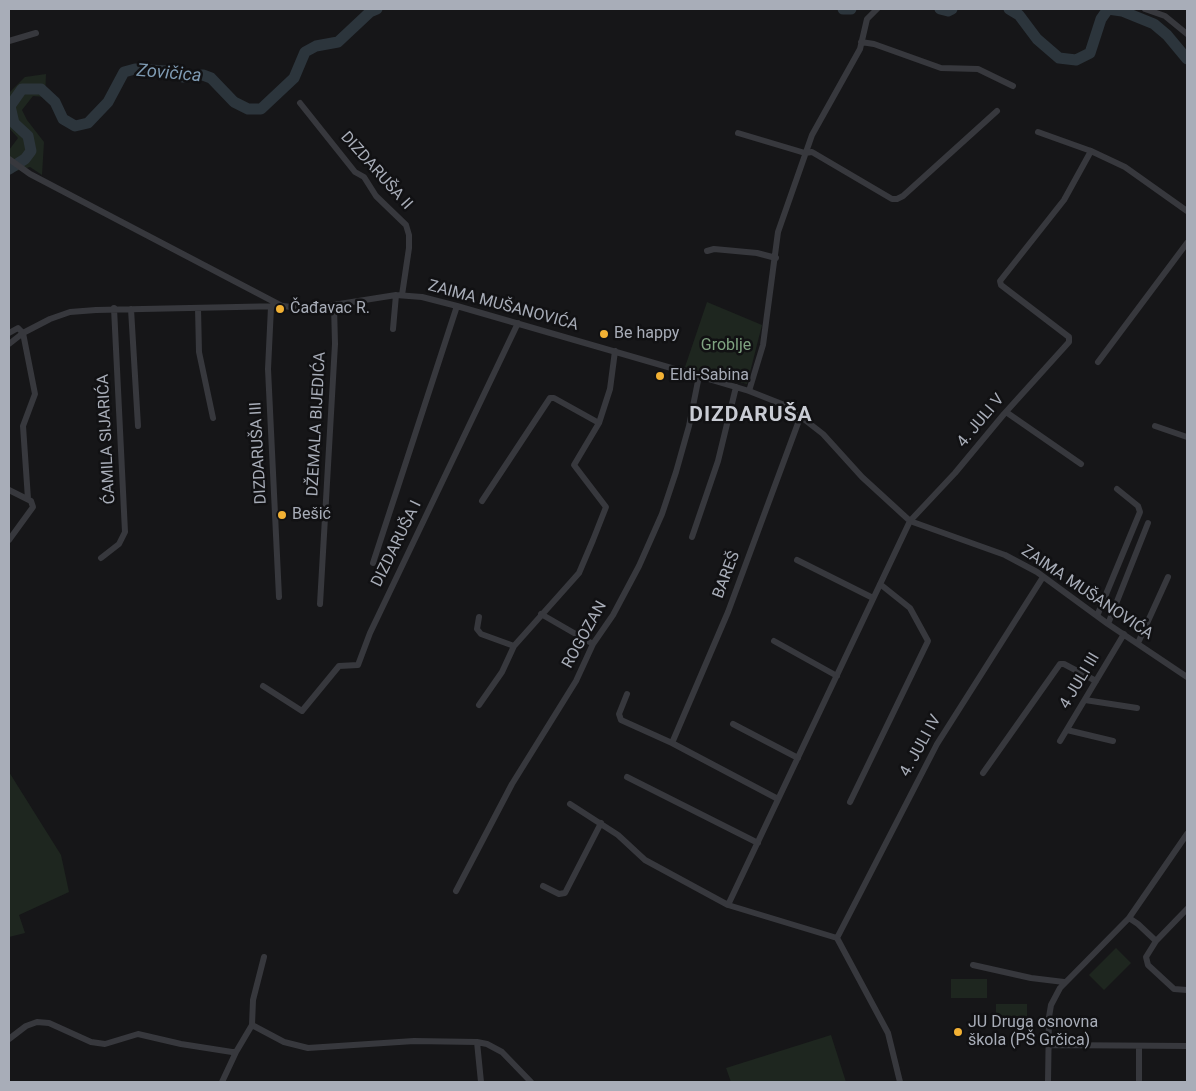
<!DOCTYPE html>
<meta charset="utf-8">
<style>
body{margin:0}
#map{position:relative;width:1196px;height:1091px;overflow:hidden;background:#161618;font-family:Roboto,sans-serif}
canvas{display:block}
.frame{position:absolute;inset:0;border:10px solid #a8adb8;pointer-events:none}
</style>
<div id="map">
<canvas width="1196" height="1091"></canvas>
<div class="frame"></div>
</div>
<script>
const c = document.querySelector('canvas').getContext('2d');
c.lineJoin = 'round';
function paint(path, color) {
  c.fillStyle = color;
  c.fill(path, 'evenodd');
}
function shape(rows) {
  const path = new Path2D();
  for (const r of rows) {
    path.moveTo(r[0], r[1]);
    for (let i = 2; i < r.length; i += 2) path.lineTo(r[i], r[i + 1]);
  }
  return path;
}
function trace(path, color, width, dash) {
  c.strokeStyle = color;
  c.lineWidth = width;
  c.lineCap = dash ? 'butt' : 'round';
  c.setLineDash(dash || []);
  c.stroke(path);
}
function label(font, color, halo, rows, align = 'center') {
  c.font = font + ' Roboto,sans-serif';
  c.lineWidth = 5;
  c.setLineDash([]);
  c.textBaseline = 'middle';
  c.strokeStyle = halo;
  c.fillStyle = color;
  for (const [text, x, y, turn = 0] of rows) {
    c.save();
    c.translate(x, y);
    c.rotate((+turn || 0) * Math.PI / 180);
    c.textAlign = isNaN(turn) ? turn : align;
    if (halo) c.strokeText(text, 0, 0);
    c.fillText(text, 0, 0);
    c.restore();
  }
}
paint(shape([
 [46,74,45,97,33,96,22,110,27,120,44,142,42,175,30,167,9,173,9,150,18,138,9,128,9,93,25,77],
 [707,302,762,325,747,384,685,367],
 [9,772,61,855,69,892,19,915,25,933,9,937],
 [1116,948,1131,963,1104,990,1089,975],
 [951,979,987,979,987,998,951,998],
 [996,1004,1027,1004,1027,1019,996,1019],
 [831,1035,846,1082,731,1082,726,1068]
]), '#1e261f');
trace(shape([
 [843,9,851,9],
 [940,9,948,11,952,9],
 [1009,9,1019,15,1037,39,1059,58,1076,60,1090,53,1101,19,1108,9,1122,11,1154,24,1167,35,1187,59],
 [9,169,25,159,31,151,28,136,14,123,10,106,22,89,41,89,55,102,63,119,75,126,88,123,108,102,124,72,135,69,166,71,183,77,203,75,211,78,234,102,248,109,261,109,294,78,305,52,316,46,338,42,370,12,377,9]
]), '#2c353c', 11);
trace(shape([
 [1145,9,1165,16,1187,34],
 [9,41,36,33],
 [861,42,874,44,941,68,978,69,1013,86],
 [300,103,355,172,364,177,376,196,406,225,409,235,409,248,402,295],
 [1038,132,1091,151,1125,167,1187,211],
 [738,133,805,153,812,152,892,199,897,199,903,196,997,111],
 [9,159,30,174,282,306],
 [707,251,714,249,757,253,776,258],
 [271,307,268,369,279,597],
 [198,308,199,352,213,418],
 [131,309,138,426],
 [393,329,396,295],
 [9,333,18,328,23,333,35,394,23,426,28,499],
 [9,344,23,333,50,319,70,312,96,310,283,306,308,309,396,295,422,297,457,306,699,376,749,391,787,406,823,434,862,477,910,521,1005,555,1037,572,1108,624,1187,677],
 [1098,362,1187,243],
 [749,391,763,345,778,232,812,135,860,49,867,19,877,9],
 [1006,412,1081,464],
 [1155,426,1187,437],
 [9,490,31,501,33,507,9,540],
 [482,501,550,398,554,398,599,423],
 [692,537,718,461,736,387],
 [101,558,119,544,125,532,114,308],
 [797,560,873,598],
 [373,563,457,306],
 [320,604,335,344,334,305],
 [541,614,593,644],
 [1097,616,1140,512,1138,506,1117,489],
 [479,617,477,629,481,634,514,646],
 [1108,624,1148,523],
 [774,641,837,676],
 [1138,643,1168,577],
 [263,686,302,711,339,666,358,665,370,633,518,323],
 [627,694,619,714,621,720,672,743],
 [1085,700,1137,708],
 [479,705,502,672,514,646,579,573,593,540,606,507,574,465,599,423,610,389,615,351],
 [733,724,798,758],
 [1067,730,1113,741],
 [1060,741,1124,634],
 [983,773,1060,664,1064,664,1096,681],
 [627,777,758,843],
 [778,799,672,743,728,612,801,415],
 [850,802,928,641,910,608,880,584],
 [570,804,618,835,645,860,728,905,837,938],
 [543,886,559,894,565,893,601,823],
 [456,891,512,784,576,681,593,644,613,615,639,566,662,514,676,472,689,426,699,376],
 [728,905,910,521,955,473,1004,414,1069,342,1069,337,1001,285,1000,281,1064,200,1091,151],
 [1187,909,1156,941,1146,957,1148,965,1174,989,1187,990],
 [1129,918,1138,924,1156,941],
 [837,938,937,744,1043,577],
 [837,938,888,1033,900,1082],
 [973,965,1031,978,1064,982],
 [252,1025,253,1000,264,957],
 [9,1039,26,1026,37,1022,49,1023,91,1042,105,1044,138,1034,181,1044,232,1052,236,1052,252,1025,284,1042,308,1048,414,1041,477,1042,487,1044,502,1052,531,1082],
 [477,1042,481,1082],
 [1048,1045,1187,1046],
 [1139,1046,1139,1082],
 [222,1082,236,1052],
 [1048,1082,1049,1017,1051,1005,1060,988,1129,918,1187,834]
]), '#37383d', 6);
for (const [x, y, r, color] of [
 [280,309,5,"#f2b134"],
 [604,334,5,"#f2b134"],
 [660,376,5,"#f2b134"],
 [282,515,5,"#f2b134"],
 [958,1032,5,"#f2b134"]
]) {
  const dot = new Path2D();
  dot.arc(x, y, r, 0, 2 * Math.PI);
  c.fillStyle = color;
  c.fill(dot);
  trace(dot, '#111113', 2);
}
label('16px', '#a8adb8', '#111113', [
 ["DIZDARUŠA II",376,171,48],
 ["ZAIMA MUŠANOVIĆA",503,306,15],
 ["4. JULI V",981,421,-50],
 ["DŽEMALA BIJEDIĆA",317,424,-87],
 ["ĆAMILA SIJARIĆA",107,439,-93],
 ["DIZDARUŠA III",259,453,-93],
 ["DIZDARUŠA I",397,544,-64],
 ["BAREŠ",727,575,-69],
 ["ZAIMA MUŠANOVIĆA",1087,593,34],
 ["ROGOZAN",585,635,-61],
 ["4 JULI III",1080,681,-59],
 ["4. JULI IV",921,746,-61]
]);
label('16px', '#a8adb8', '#111113', [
 ["Čađavac R.",290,309],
 ["Be happy",614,334],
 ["Eldi-Sabina",670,376],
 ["Bešić",292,515],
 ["JU Druga osnovna",968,1023],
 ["škola (PŠ Grčica)",968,1041]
], 'left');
label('16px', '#7fa381', '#111113', [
 ["Groblje",726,346]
]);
label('italic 18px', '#7f9bb3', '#111113', [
 ["Zovičica",169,74,5]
]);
c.letterSpacing = '1px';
label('bold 21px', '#c9ccd4', '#111113', [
 ["DIZDARUŠA",751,416]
]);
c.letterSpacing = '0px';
</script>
